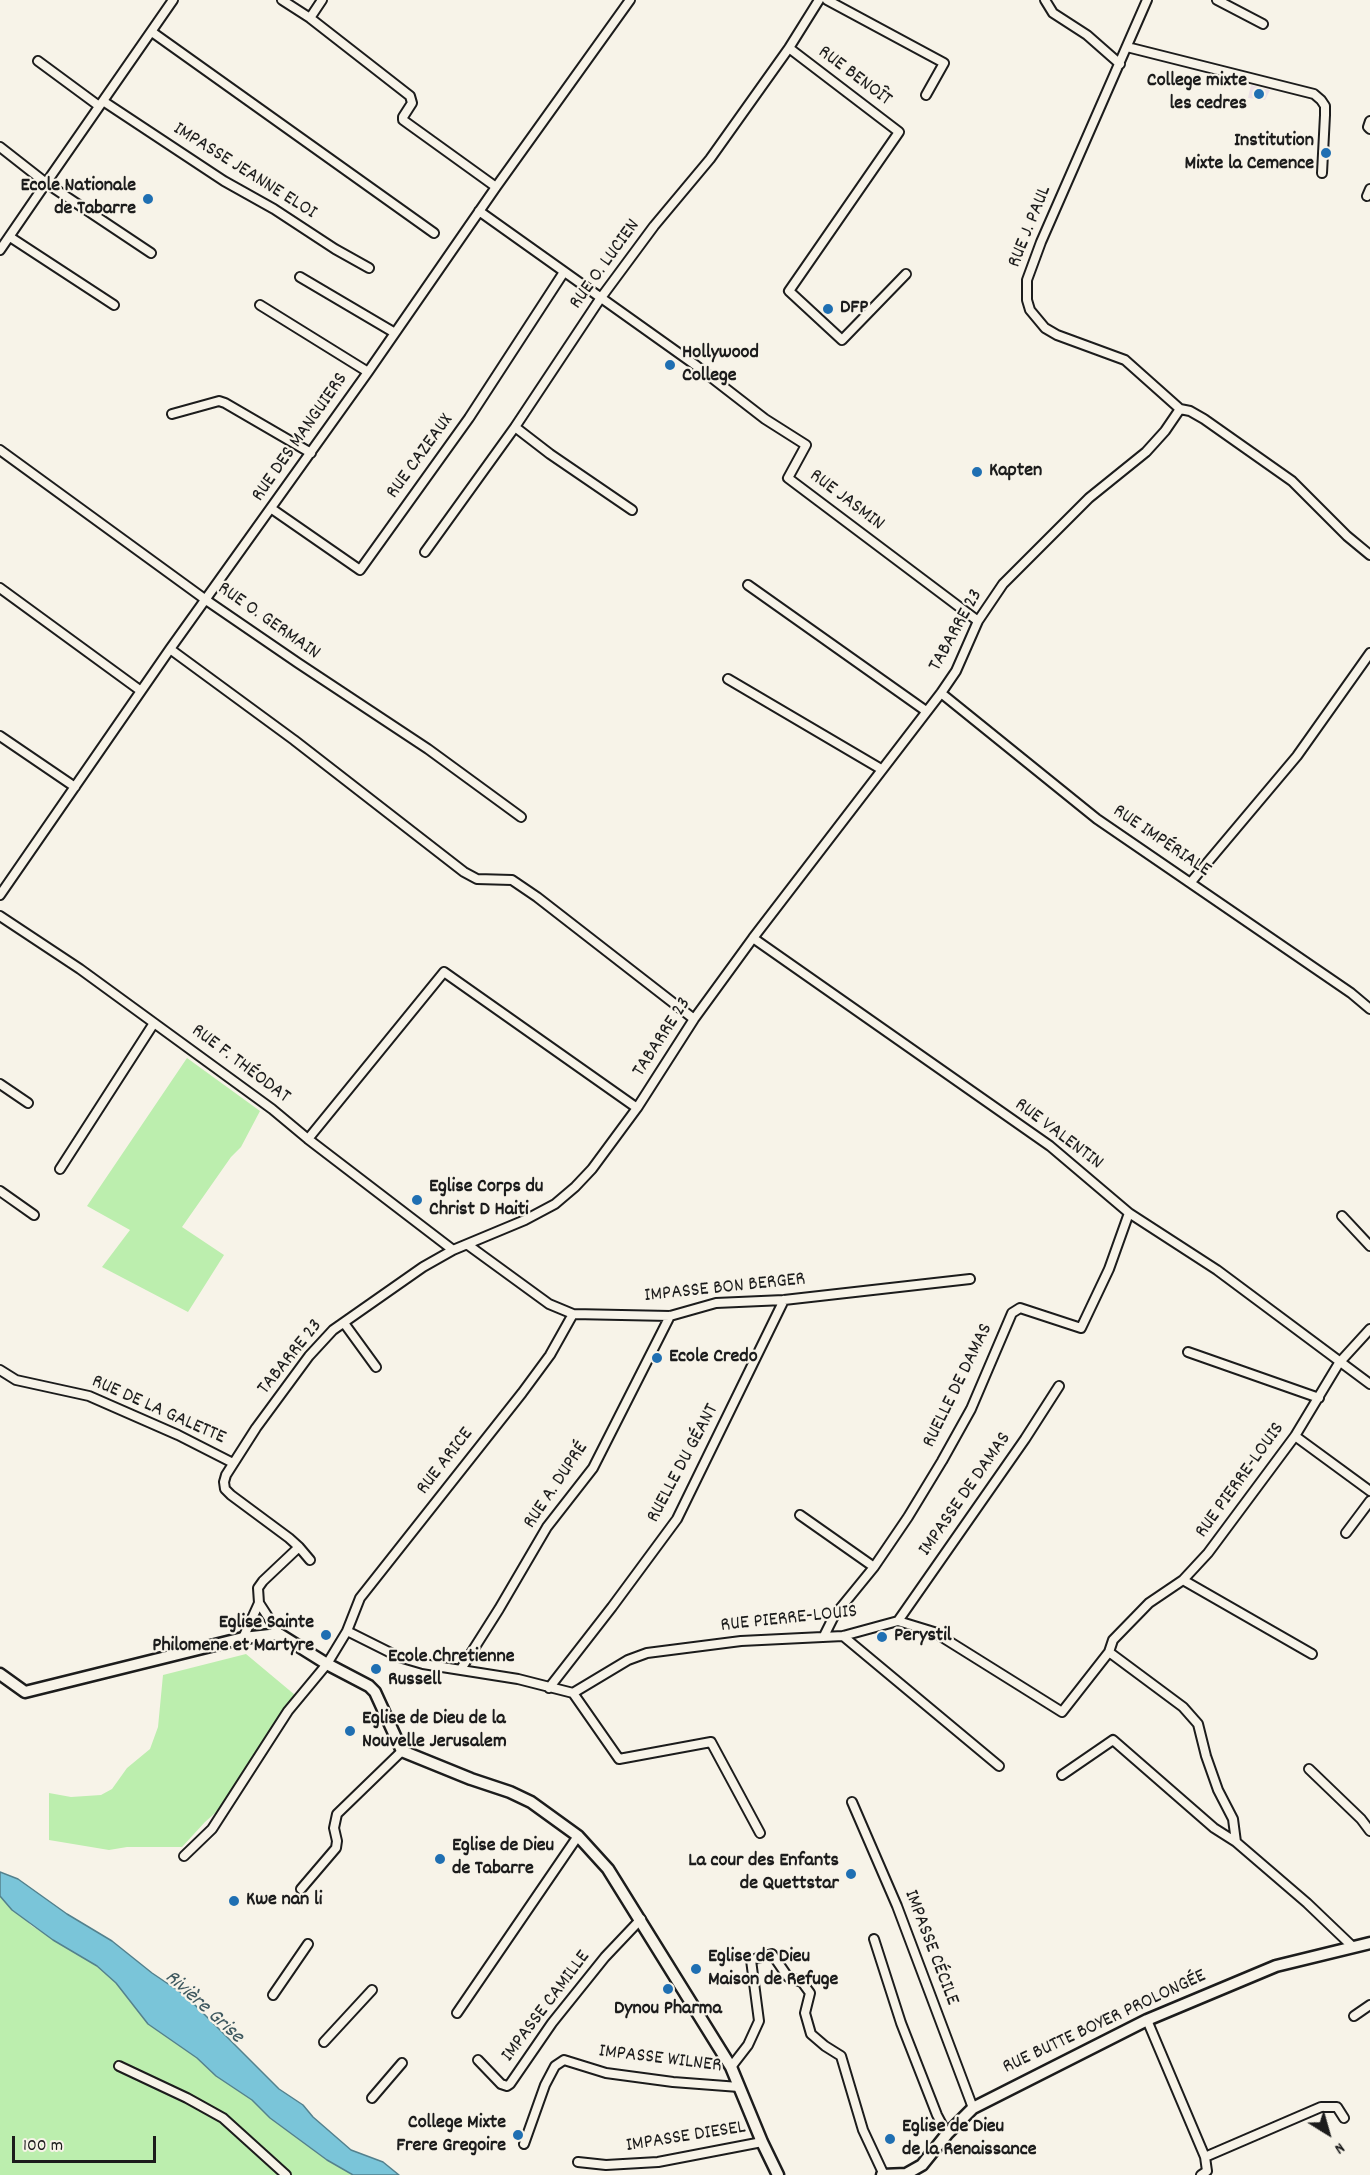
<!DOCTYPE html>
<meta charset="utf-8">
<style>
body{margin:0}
#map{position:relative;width:1370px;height:2175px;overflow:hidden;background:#f7f3e8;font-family:Dekko,sans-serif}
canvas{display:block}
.north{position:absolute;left:1298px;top:2103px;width:60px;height:60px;-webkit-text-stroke:4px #f7f3e8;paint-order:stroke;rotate:143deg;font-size:16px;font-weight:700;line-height:24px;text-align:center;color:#1c1c1c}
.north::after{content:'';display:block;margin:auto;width:21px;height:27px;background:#1c1c1c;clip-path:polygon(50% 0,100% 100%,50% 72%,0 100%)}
.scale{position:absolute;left:12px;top:2136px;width:144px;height:27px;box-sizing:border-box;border:3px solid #1c1c1c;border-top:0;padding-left:8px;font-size:18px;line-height:21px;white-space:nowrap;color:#1c1c1c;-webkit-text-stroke:4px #f7f3e8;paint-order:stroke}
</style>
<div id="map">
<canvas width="1370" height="2175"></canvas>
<div class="north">N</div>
<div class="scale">100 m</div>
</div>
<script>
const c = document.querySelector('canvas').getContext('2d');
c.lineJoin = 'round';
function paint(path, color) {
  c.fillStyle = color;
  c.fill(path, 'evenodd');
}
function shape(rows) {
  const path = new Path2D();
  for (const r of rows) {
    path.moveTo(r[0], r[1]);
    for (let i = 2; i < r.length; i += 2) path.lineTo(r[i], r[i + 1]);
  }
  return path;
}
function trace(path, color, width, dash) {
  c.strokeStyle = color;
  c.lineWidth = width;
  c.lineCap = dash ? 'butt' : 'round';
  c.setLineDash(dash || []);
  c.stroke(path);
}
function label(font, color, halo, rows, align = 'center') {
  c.font = font + ' Dekko,sans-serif';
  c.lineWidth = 4.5;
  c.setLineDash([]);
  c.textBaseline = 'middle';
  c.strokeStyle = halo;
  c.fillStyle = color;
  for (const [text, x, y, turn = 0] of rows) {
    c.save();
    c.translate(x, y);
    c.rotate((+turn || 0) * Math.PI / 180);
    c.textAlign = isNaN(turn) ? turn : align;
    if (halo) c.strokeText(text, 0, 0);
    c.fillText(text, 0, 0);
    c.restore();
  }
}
paint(shape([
 [1251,85,1270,90,1265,100,1248,98]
]), '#ebe0e6');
paint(shape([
 [187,1058,260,1111,241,1147,231,1157,182,1227,224,1255,188,1312,102,1267,130,1230,87,1206],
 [246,1654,295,1695,273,1726,231,1799,205,1822,182,1847,127,1847,109,1850,49,1840,49,1793,71,1797,101,1795,112,1789,127,1768,150,1749,158,1727,163,1675],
 [0,1896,32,1926,97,1966,116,1983,148,2024,197,2058,216,2076,252,2100,270,2118,327,2160,353,2175,0,2175]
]), '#bceeae');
const water = shape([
 [0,1872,18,1879,67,1914,112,1941,152,1973,186,1996,279,2089,303,2105,313,2117,351,2150,383,2162,399,2175,353,2175,327,2160,270,2118,252,2100,216,2076,197,2058,148,2024,116,1983,97,1966,53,1940,12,1910,0,1896,0,1872]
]);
paint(water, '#7ac5d9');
trace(water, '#54818d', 1.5);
const minor = shape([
 [282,0,310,18,410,96,412,103,403,117,403,120,496,187],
 [827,0,944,63,926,95],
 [1045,0,1053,13,1087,35,1120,64],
 [1147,0,1041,242,1027,280,1027,300,1030,310,1045,328,1057,335,1125,360,1180,409,1190,411,1204,419,1292,481,1347,536,1370,555],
 [1217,0,1263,24],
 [310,18,322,0],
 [152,32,434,233],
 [1127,47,1314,94,1321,100,1325,106,1325,115,1322,173],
 [789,48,899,132,789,291,842,340,906,274],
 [38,61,99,106],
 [103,101,224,181,274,209,335,249,369,268],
 [1370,121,1368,127,1370,129],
 [0,147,46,183,173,0],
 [1367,196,1370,189],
 [479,211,694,364,765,419,806,445,788,478,978,621],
 [10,237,114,305],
 [0,250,46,183,151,253],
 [300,277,395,333],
 [260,305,368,372],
 [172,414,219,401,225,403,311,453],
 [515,427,550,454,632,510],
 [0,450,206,600,298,663,428,749,521,817],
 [272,509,360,570,469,418,564,272],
 [425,552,515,427,600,299,654,226,710,159,789,48,819,0],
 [748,585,926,711],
 [0,588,141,691],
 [170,649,294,740,464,872,477,879,512,880,537,897,694,1019],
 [728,679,881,769],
 [941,693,1097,819,1351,993,1370,1009],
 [0,736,75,787],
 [1191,882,1297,756,1370,653],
 [0,895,170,649,368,372,496,187,630,0],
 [0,916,80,969,272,1109,308,1139,453,1250],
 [753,938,1050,1146,1129,1213,1217,1270,1370,1384],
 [0,1084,28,1103],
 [308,1139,444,972,637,1108],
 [60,1169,154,1023],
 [0,1191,34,1215],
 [1342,1216,1370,1246],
 [468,1245,549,1304,573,1314,670,1316,716,1303,784,1300,970,1279],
 [344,1323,376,1367],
 [1188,1352,1319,1398],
 [0,1370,16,1380,89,1396,178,1435,233,1463],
 [1295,1436,1370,1491],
 [800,1515,874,1567],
 [1346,1533,1370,1501],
 [299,1547,310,1560],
 [1183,1580,1312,1654],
 [898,1621,1025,1439,1059,1386],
 [347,1631,360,1598,522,1393,550,1355,573,1314],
 [279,1634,259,1603,258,1588,263,1581,299,1547,289,1538,231,1495,225,1489,224,1482,226,1475,256,1428,309,1356,333,1330,423,1267,453,1250,525,1220,555,1204,575,1187,592,1169,637,1108,694,1019,753,938,941,693,956,671,978,621,1003,584,1089,498,1146,452,1165,431,1180,409],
 [824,1636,834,1616,874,1567,908,1517,942,1461,971,1409,1012,1313,1020,1308,1081,1328,1109,1269,1129,1213],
 [843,1636,999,1766],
 [243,1638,259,1603],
 [1109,1652,1183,1707,1198,1724,1206,1756,1218,1790,1233,1819,1236,1842,1307,1903,1353,1947],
 [461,1669,499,1609,547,1527,593,1468,670,1316],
 [549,1688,612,1607,677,1519,784,1300],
 [573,1693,619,1759,711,1742,760,1833],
 [1309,1769,1361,1819,1370,1831],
 [1062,1775,1113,1740,1214,1828,1236,1842],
 [852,1802,897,1906,973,2108],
 [184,1856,212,1829,288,1711,327,1664,347,1631,399,1657,423,1664,518,1679,573,1693,628,1660,647,1653,741,1641,843,1636,898,1621,934,1632,1062,1712,1109,1652,1113,1640,1149,1603,1183,1580,1208,1553,1295,1436,1339,1363,1370,1329],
 [301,1889,336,1848,337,1841,334,1828,337,1814,402,1751],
 [874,1939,901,2023,937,2115,947,2134],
 [273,1995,308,1944],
 [457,2013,578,1836],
 [1354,2016,1370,2005],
 [1147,2020,1205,2157,1321,2107,1337,2107,1344,2118],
 [324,2042,372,1990],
 [478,2060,501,2084,507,2086,510,2084,552,2023,605,1957,641,1919],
 [119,2066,187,2098,223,2118,286,2175],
 [731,2067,748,2045,759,2021,751,1960,772,1954,788,1977,802,1982,810,1993,805,2013,811,2034,825,2046,841,2056,863,2130,884,2175],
 [372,2098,402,2063],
 [524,2144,545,2085,555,2066,564,2060,606,2073,673,2082,739,2087],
 [578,2162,606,2165,658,2162,762,2142],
 [1201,2175,1207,2171,1205,2157]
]);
const tertiary = shape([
 [0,1674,25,1692,243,1638,279,1634,327,1664,369,1686,375,1692,402,1751,471,1779,510,1792,531,1802,578,1836,608,1869,731,2067,762,2142,778,2175],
 [882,2175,906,2174,922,2165,947,2134,973,2108,1147,2020,1276,1966,1370,1943]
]);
trace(minor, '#1c1c1c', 12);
trace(tertiary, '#1c1c1c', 15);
trace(minor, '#f7f3e8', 8);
trace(tertiary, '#f7f3e8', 10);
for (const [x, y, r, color] of [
 [1259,94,6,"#1f6fb2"],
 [1326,153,6,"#1f6fb2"],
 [148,199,6,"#1f6fb2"],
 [828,309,6,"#1f6fb2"],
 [670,365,6,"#1f6fb2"],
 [977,472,6,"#1f6fb2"],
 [417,1200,6,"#1f6fb2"],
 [657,1358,6,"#1f6fb2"],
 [326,1635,6,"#1f6fb2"],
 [882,1637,6,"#1f6fb2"],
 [376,1669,6,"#1f6fb2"],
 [350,1731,6,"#1f6fb2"],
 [440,1859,6,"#1f6fb2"],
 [851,1874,6,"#1f6fb2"],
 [234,1901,6,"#1f6fb2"],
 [696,1969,6,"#1f6fb2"],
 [668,1989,6,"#1f6fb2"],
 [518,2135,6,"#1f6fb2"],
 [890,2139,6,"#1f6fb2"]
]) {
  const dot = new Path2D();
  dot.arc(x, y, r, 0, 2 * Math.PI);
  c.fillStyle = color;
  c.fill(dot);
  trace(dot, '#f7f3e8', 2);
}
label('20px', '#1c1c1c', '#f7f3e8', [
 ["RUE BENOÎT",854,77,37],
 ["IMPASSE JEANNE ELOI",244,172,32],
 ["RUE J. PAUL",1031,227,-68],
 ["RUE O. LUCIEN",606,265,-54],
 ["RUE DES MANGUIERS",301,438,-55],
 ["RUE CAZEAUX",421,457,-54],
 ["RUE JASMIN",846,501,37],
 ["RUE O. GERMAIN",268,622,35],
 ["TABARRE 23",957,631,-61],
 ["RUE IMPÉRIALE",1161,842,34],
 ["TABARRE 23",663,1038,-57],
 ["RUE F. THÉODAT",240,1065,37],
 ["RUE VALENTIN",1058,1135,37],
 ["IMPASSE BON BERGER",725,1289,-6],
 ["TABARRE 23",291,1358,-51],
 ["RUELLE DE DAMAS",959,1386,-64],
 ["RUE DE LA GALETTE",158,1411,24],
 ["RUE ARICE",446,1462,-52],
 ["RUELLE DU GÉANT",684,1464,-62],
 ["RUE PIERRE-LOUIS",1241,1481,-54],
 ["RUE A. DUPRÉ",557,1486,-56],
 ["IMPASSE DE DAMAS",966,1495,-55],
 ["RUE PIERRE-LOUIS",789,1620,-6],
 ["IMPASSE CÉCILE",930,1948,69],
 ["IMPASSE CAMILLE",547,2007,-53],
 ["RUE BUTTE BOYER PROLONGÉE",1105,2023,-25],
 ["IMPASSE WILNER",660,2060,7],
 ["IMPASSE DIESEL",686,2138,-9]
]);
label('bold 20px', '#1c1c1c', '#f7f3e8', [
 ["College mixte",1247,82,"right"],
 ["les cedres",1247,105,"right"],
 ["Institution",1314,142,"right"],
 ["Mixte la Cemence",1314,165,"right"],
 ["Ecole Nationale",136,187,"right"],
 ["de Tabarre",136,210,"right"],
 ["DFP",840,309],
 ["Hollywood",682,354],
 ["College",682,377],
 ["Kapten",989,472],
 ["Eglise Corps du",429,1188],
 ["Christ D Haiti",429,1211],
 ["Ecole Credo",669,1358],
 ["Eglise Sainte",314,1624,"right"],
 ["Philomene et Martyre",314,1647,"right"],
 ["Perystil",894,1637],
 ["Ecole Chretienne",388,1658],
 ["Russell",388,1681],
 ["Eglise de Dieu de la",362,1720],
 ["Nouvelle Jerusalem",362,1743],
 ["Eglise de Dieu",452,1847],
 ["de Tabarre",452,1870],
 ["La cour des Enfants",839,1862,"right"],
 ["de Quettstar",839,1885,"right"],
 ["Kwe nan li",246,1901],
 ["Eglise de Dieu",708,1958],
 ["Maison de Refuge",708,1981],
 ["Dynou Pharma",668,2010,"center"],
 ["College Mixte",506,2124,"right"],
 ["Frere Gregoire",506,2147,"right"],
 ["Eglise de Dieu",902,2128],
 ["de la Renaissance",902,2151]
], 'left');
label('italic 21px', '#3d575e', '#f7f3e8', [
 ["Rivière Grise",203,2008,42]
]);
</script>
